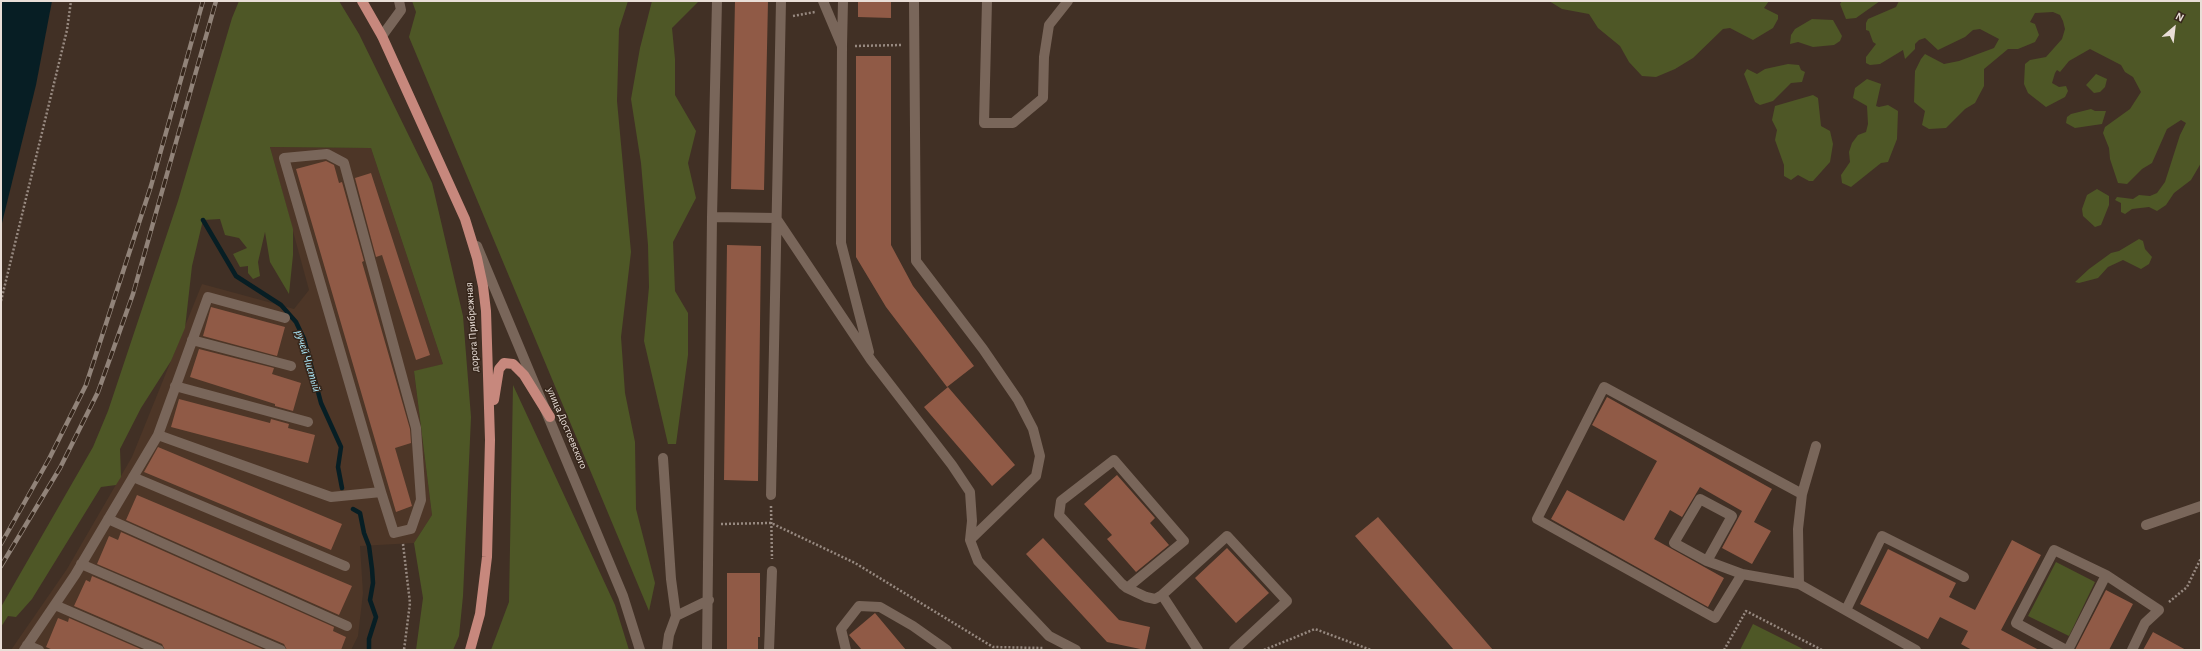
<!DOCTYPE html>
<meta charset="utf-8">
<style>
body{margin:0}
#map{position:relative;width:2202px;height:651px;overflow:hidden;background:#413025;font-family:"Alegreya Sans",sans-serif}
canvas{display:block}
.frame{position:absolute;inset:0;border:2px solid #e9ded7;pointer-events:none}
.north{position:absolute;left:2154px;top:8px;width:40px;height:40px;-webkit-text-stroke:3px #36261b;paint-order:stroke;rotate:28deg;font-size:11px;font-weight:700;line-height:16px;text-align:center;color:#e9ded7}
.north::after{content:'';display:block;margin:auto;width:14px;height:18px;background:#e9ded7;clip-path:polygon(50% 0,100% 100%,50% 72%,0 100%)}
</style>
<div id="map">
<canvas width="2202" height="651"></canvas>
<div class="frame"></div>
<div class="north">N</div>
</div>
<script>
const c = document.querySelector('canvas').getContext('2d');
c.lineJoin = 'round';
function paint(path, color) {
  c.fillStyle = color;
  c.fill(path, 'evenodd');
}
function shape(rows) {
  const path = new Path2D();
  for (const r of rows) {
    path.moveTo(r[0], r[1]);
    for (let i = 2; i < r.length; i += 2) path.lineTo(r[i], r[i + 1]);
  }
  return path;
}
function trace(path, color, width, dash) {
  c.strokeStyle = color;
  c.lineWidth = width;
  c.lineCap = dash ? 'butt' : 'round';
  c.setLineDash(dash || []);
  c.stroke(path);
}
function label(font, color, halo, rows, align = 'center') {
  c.font = font + ' "Alegreya Sans",sans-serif';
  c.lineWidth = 3;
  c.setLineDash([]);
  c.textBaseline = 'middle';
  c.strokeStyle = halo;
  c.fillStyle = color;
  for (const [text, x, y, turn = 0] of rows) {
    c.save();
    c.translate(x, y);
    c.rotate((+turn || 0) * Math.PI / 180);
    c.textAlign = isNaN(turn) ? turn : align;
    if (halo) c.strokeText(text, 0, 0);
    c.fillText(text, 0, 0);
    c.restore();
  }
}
paint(shape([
 [270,147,371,148,443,364,414,372,432,515,414,543,360,546,363,593,358,636,351,650,11,650,67,569,132,457,202,284,294,309,309,290]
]), '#4d3627');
paint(shape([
 [239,1,339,1,359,34,432,183,463,316,471,417,463,596,459,636,453,650,416,650,423,598,414,543,432,515,414,371,443,364,371,148,270,147,293,229,293,255,289,294,270,262,265,232,258,262,260,276,253,279,248,273,248,266,240,267,233,254,247,248,239,238,225,235,220,219,203,220,192,266,185,328,171,361,141,408,120,449,121,477,116,485,101,487,32,599,16,617,8,616,1,627,1,607,93,447,108,411,178,201,232,18],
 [412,1,628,1,619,29,617,101,631,252,621,337,625,393,635,442,636,509,655,583,649,611,409,37,416,12],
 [652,1,699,1,672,28,675,59,675,95,696,131,688,163,696,198,673,242,675,291,688,313,688,355,676,444,668,444,644,341,649,287,648,245,641,163,631,99,640,48],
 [1549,1,1769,1,1764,8,1778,15,1778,19,1773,28,1753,40,1730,28,1723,29,1693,58,1675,69,1656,77,1642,76,1629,62,1620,46,1598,28,1589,14,1562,9],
 [1842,1,1880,1,1856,18,1846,19,1840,4],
 [1899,1,2201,1,2201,163,2191,180,2174,193,2166,205,2157,211,2149,207,2132,209,2125,214,2121,212,2121,203,2115,200,2117,197,2133,199,2139,195,2150,196,2157,193,2165,182,2180,135,2186,123,2181,120,2167,129,2152,163,2142,169,2127,184,2118,183,2110,159,2109,148,2103,133,2105,127,2130,109,2141,92,2133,77,2125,72,2121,65,2090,49,2069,61,2060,72,2057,70,2055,73,2052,83,2059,87,2066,86,2068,91,2065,97,2046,107,2028,93,2024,84,2025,64,2030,60,2046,57,2062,39,2065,29,2063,21,2060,15,2053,12,2035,13,2030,22,2035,24,2039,35,2035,42,2018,49,2008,49,1984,69,1984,86,1975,103,1965,109,1946,128,1929,129,1922,125,1925,111,1914,102,1915,71,1921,59,1925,54,1944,64,1959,61,1994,48,1999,39,1980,29,1973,30,1965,37,1938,50,1925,38,1919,40,1915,44,1915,49,1905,59,1903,50,1880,64,1870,65,1866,63,1866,57,1876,44,1873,42,1869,31,1866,30,1866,23,1868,19,1896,7],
 [1812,19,1833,20,1842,36,1840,41,1834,45,1813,47,1798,42,1790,44,1791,35,1795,29],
 [1788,64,1799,65,1801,70,1805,72,1802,82,1791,83,1773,101,1760,105,1755,102,1744,74,1747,69,1757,74,1765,69],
 [2096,74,2107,79,2105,87,2100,92,2094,93,2086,85],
 [1867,79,1881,84,1876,106,1879,107,1888,105,1898,111,1897,139,1888,162,1881,163,1851,187,1842,183,1841,175,1850,162,1849,152,1852,143,1858,135,1866,132,1868,124,1867,106,1853,98,1855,88],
 [1813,95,1818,98,1821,126,1830,131,1833,144,1830,162,1813,181,1809,181,1798,175,1791,180,1784,176,1784,165,1775,140,1777,130,1772,120,1775,106],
 [2091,109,2095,111,2106,111,2102,124,2075,128,2066,123,2067,117,2071,114],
 [2097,189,2109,196,2109,205,2101,225,2095,227,2083,216,2082,209,2087,195],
 [2139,239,2143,241,2145,249,2152,257,2149,264,2141,269,2123,260,2108,267,2098,278,2079,283,2075,282,2089,269,2111,253,2119,251],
 [513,385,615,605,629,650,491,650,509,602],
 [2056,562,2095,582,2069,636,2028,616],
 [1753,624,1805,650,1740,650]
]), '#4e5726');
paint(shape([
 [1,1,52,1,36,85,1,227]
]), '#071e24');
trace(shape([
 [203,220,236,276,281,305,296,322,304,339,321,403,341,447,338,467,342,488],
 [353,509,360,513,364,533,369,546,372,569,373,583,370,600,376,617,369,639,369,650]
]), '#071e24', 4.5);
paint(shape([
 [735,1,768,1,764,190,731,189],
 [858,1,891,1,891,18,858,17],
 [856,56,891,56,891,245,913,286,974,366,947,387,886,307,856,257],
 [326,161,334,165,339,183,342,182,364,261,362,262,410,429,411,443,395,448,412,506,396,512,296,169],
 [371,173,430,355,416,360,382,255,376,257,355,178],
 [727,245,761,246,758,481,724,480],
 [211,307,285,327,277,356,203,336],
 [199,349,274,368,272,374,301,383,293,411,275,406,275,404,190,377],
 [948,387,1015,465,992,486,924,407],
 [1607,397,1772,489,1754,522,1771,531,1752,564,1722,548,1742,511,1700,487,1682,517,1670,510,1654,539,1724,578,1708,607,1551,519,1567,490,1624,521,1657,461,1592,425],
 [179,399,270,423,271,419,289,424,288,428,315,435,308,463,171,427],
 [158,447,342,524,331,550,144,472],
 [1117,475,1155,518,1150,523,1169,545,1136,572,1107,539,1112,535,1084,504],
 [137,495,352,586,339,615,126,520],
 [1378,517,1493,650,1454,650,1355,536],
 [121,532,334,627,333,631,346,637,341,650,287,650,284,644,97,564,109,536,118,540],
 [1043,538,1119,620,1150,627,1145,650,1107,642,1026,554],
 [2012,540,2041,555,2001,630,2039,650,1972,650,1961,644,1968,631,1940,617,1928,639,1860,604,1888,549,1956,583,1949,597,1975,610],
 [1227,548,1269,593,1236,623,1195,578],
 [727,573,760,573,760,637,758,637,758,650,727,650],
 [92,576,265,650,165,650,162,644,74,606,86,580,90,582],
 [2106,590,2133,604,2109,650,2075,650],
 [875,613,906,650,862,650,849,635],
 [58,618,68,622,69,618,143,650,53,650,46,647],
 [2153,632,2186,650,2143,650]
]), '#905a46');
trace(shape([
 [793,16,815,12],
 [855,46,902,45],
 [1,301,67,30,71,1],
 [771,506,772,559],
 [721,524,771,523,855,563,993,647,1043,648],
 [403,544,410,603,404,650],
 [2169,602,2187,587,2201,558],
 [1264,650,1315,629,1371,650],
 [1724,650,1746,611,1822,650]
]), '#978980', 2.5, [2, 2]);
trace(shape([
 [717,1,712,217,776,218,871,360,952,465,970,492,972,521,970,540,978,561,1049,636,1076,650],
 [823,1,842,46,843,1],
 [914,1,916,261,983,349,1018,400,1033,429,1040,456,1036,476,970,540],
 [987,1,984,123,1013,123,1043,98,1044,57,1049,25,1068,1],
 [382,36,401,10,399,1],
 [842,46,841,243,869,352],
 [477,246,623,596,640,650],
 [192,340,291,366],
 [175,386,308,422],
 [158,435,331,497,381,492,284,158,327,154,344,163,416,428,421,500,411,529,394,533,381,492],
 [663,458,671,579,676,616],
 [133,477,345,566],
 [771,495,781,1],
 [108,519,347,626],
 [2146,525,2201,506],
 [1707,561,1732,516,1700,499,1674,543,1707,561,1742,574,1799,584,1916,650],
 [81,564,281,650],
 [1742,574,1715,618,1537,519,1604,387,1802,494],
 [1799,584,1798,529,1802,494,1816,446],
 [1127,588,1184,541,1114,460,1061,501,1059,515,1122,584,1127,588,1146,597,1155,599,1162,595,1198,650],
 [1162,595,1227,536,1287,601,1234,650],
 [55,605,159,650],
 [1846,610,1882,536,1964,577],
 [27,645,39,650],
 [24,650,75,575,158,435,208,297,285,318],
 [667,650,669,635,676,616,709,600],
 [707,650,712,217],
 [769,650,772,571],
 [846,650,841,629,859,606,880,607,913,626,947,650],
 [2066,650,2016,623,2054,550,2106,575,2159,610,2145,623,2132,650],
 [2068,650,2106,575]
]), '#79665a', 10);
trace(shape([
 [362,1,382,36,465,219,477,258,483,286,486,311,490,440,487,557,480,614,470,650],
 [494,400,499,369,504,363,513,364,524,375,550,417]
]), '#c7887d', 10);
const rail = shape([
 [1,544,49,459,86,385,151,186,203,1],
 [1,566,60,468,98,392,133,294,216,1]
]);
trace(rail, '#918379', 4.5);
trace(rail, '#36261b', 3, [9]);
label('11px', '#e9ded7', '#36261b', [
 ["дорога Прибрежная",472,327,-94],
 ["улица Достоевского",567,428,67]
]);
label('italic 12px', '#aae6f7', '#36261b', [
 ["ручей Чистый",308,361,73]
]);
</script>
